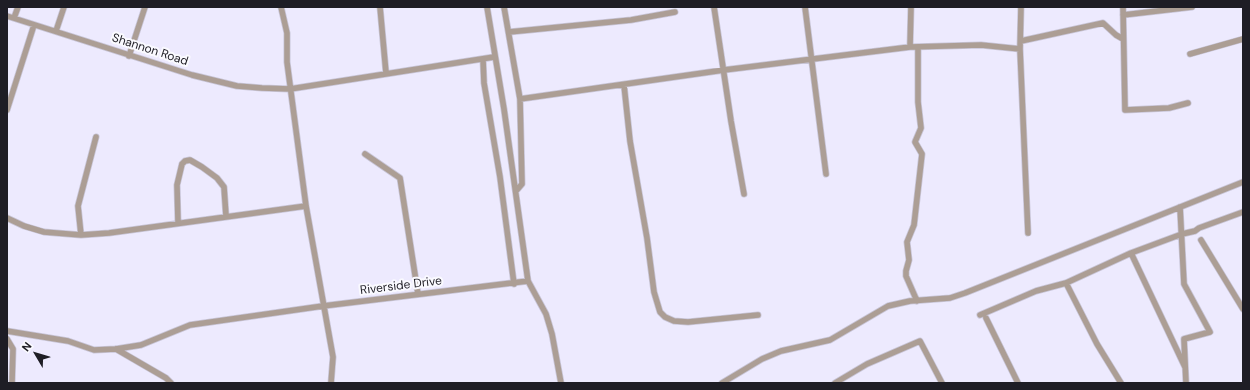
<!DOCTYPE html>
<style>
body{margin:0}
#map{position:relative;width:1250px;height:390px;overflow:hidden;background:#edeafe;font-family:"DM Sans",sans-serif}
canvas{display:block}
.frame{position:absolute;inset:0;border:8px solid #1e1d25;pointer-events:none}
.north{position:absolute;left:16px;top:334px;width:40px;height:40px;-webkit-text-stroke:3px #fafaff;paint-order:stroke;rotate:308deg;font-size:11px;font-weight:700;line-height:16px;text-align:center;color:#1e1d25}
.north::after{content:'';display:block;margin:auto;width:14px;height:18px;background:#1e1d25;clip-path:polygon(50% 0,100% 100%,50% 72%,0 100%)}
</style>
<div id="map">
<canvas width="1250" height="390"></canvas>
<div class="frame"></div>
<div class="north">N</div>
</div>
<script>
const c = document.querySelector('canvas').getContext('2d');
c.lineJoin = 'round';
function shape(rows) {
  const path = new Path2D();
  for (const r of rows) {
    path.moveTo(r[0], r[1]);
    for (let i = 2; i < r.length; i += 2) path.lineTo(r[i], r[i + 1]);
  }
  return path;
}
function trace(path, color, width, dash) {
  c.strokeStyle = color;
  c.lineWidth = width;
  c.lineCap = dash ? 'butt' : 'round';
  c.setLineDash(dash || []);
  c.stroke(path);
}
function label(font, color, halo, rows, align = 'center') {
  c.font = font + ' "DM Sans",sans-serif';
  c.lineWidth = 4;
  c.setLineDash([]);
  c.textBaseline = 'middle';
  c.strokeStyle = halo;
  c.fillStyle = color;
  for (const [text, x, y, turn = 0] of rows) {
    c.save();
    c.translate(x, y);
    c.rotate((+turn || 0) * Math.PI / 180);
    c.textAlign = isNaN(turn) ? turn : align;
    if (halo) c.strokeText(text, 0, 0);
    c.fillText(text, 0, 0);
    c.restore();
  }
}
const minor = shape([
 [281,7,287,33,287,62,306,206,333,357,331,383],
 [380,7,386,73],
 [504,7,520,99,522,184,516,191],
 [714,7,731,121,744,194],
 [805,7,826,174],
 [1021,7,1020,49,1028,233],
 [1123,7,1125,110,1169,108,1188,103],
 [1123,15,1192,7],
 [7,16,192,75,237,86,262,88,290,89,494,57],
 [14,18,18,7],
 [56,31,64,7],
 [509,32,631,20,675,12],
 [1021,41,1103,23,1116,35,1123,39],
 [910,47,911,7],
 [1190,54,1243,39],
 [129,56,145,7],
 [483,59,484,83,500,177,514,284],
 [624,85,630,141,647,238,654,292,660,312,665,317,674,321,688,322,758,315],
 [520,99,724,70,910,47,981,45,1020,49],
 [7,110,34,25],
 [365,154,400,178,418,294],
 [1180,207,1184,284,1210,332,1184,339,1186,383],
 [7,218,24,226,44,232,81,235,109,233,306,206],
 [178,222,177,185,182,164,185,161,190,160,202,167,217,178,224,187,226,216],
 [81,235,78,206,96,137],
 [1201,240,1243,309],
 [1131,253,1185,367],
 [528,281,546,314,552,334,561,383],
 [1066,283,1097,344,1121,383],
 [917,301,906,276,906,271,909,260,907,242,914,225,922,154,915,142,921,128,918,102,918,47],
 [980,315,1036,291,1066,283,1131,253,1182,234,1195,231,1199,228,1243,212],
 [986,318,1018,383],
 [7,331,68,341,94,350,116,349,141,345,190,325,323,306,528,281,504,109,487,7],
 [7,339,13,349,12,383],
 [116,349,166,378,171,383],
 [722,383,762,359,781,351,830,340,888,306,910,301,950,298,965,293,1243,182],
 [835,383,867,364,920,341,942,383]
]);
trace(minor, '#c8c5d7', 7);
trace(minor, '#ac9e95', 5.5);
label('12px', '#1e1d25', '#fafaff', [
 ["Shannon Road",150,50,18],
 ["Riverside Drive",401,286,-7]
]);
</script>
